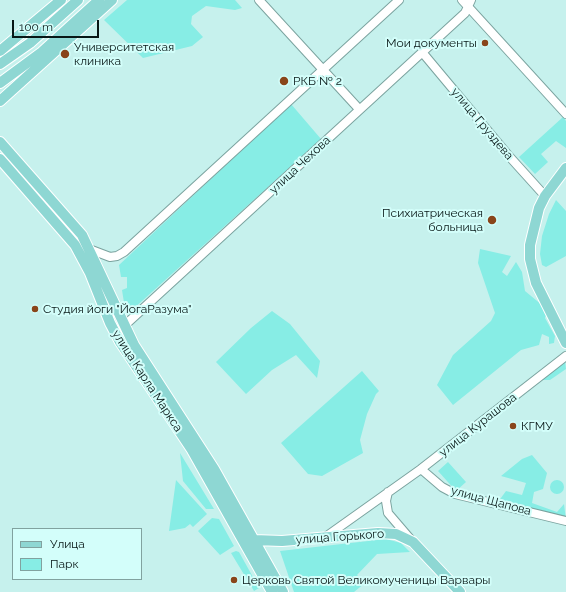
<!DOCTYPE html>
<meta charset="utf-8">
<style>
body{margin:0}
#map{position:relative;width:566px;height:592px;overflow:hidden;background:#c6f1ed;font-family:Raleway,sans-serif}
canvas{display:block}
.legend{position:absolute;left:12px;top:528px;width:130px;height:52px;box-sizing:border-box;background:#d3fefa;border:1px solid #81a29f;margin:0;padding:5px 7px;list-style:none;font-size:12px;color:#071716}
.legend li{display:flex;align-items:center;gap:8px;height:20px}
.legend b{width:20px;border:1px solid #81a29f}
.scale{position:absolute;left:12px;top:20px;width:87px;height:18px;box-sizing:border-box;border:2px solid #071716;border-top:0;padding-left:5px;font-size:12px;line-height:14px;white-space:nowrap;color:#071716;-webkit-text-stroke:3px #d3fefa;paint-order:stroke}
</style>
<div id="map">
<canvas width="566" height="592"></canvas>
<ul class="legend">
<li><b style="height:5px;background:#8ed7d3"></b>Улица</li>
<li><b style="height:11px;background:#87ede5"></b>Парк</li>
</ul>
<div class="scale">100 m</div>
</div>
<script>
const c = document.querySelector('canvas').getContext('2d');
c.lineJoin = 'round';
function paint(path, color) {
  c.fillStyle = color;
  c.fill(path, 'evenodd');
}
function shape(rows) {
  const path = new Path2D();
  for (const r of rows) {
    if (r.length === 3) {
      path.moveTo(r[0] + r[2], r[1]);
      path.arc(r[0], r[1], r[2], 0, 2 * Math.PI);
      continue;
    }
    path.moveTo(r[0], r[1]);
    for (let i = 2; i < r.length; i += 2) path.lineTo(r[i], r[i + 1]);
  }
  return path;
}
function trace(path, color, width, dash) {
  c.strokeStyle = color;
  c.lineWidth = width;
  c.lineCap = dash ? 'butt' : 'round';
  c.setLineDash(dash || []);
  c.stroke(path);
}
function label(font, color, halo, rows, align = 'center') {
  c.font = font + ' Raleway,sans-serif';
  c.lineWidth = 4;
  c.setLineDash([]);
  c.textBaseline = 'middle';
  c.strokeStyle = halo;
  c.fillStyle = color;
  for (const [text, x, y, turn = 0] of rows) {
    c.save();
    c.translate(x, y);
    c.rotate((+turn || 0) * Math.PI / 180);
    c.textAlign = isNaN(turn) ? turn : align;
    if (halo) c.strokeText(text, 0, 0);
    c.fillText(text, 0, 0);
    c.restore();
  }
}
paint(shape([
 [127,0,235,0,242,8,235,10,206,6,192,16,191,24,203,37,192,46,143,58,104,20],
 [291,104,321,139,131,311,125,309,122,290,127,288,127,277,121,277,119,265],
 [563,117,566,121,566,148,556,141,541,154,548,162,535,174,519,157],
 [556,200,566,211,566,256,546,267,542,265,540,254,542,236,549,214],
 [480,249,511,256,502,272,507,276,516,262,522,272,525,291,548,310,545,318,555,336,554,343,549,344,549,337,542,334,539,345,521,350,453,405,437,385,453,355,491,321,495,313,478,263],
 [272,311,290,324,320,361,317,378,296,355,272,370,246,394,216,362,251,328],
 [565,361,566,369,550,380,543,380,540,374],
 [362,371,379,391,376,394,367,414,360,440,363,453,322,476,308,474,281,443],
 [180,453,214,509,206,509,183,481],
 [532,455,547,473,543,489,534,492,532,503,557,512,564,504,566,520,521,510,510,501,498,502,506,491,522,495,526,483,501,476,522,459],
 [448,462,466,482,456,491,438,471],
 [176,480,207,514,193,527,190,524,185,528,169,531],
 [557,487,7],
 [212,518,219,519,234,546,220,555,198,531],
 [386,539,401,543,410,552,377,554,357,575,365,583,354,592,294,592,280,551],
 [236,551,239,552,259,588,254,591,231,553]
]), '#87ede5');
const minor = shape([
 [259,0,359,109],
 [462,0,566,114],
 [422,52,508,155,545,196],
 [89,249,110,257,117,256,124,252,399,0],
 [124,326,465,13,471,0],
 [421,469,442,487,455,494,566,521],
 [388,492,386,501,388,513,412,541],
 [324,538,421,469,566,356]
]);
const major = shape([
 [0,51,61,0],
 [0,64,30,43,78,0],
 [0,83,42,52,99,0],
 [0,101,112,0],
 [0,142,82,235,134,345,214,469,283,592],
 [0,159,75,245,90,273,110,323,120,342,192,450,272,592],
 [566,168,545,196,539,208,530,245,530,259,536,283,566,343],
 [250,541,254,540,282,541,378,533,396,534,413,542,460,592]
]);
trace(minor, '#7ba39f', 10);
trace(major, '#fff', 12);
trace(minor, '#fff', 8);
trace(major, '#8ed7d3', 10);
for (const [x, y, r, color] of [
 [485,43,4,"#89451a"],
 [65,54,5,"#89451a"],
 [284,81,5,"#89451a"],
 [492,220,5,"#89451a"],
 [35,309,4,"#89451a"],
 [513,426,4,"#89451a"],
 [234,580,4,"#89451a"]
]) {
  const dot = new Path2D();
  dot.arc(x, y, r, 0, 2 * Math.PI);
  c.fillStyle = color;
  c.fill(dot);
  trace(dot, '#d3fefa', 1.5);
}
label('12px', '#071716', '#d3fefa', [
 ["Мои документы",477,43,"right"],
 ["Университетская",74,47],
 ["клиника",74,61],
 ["РКБ № 2",293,81],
 ["Психиатрическая",483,213,"right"],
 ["больница",483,227,"right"],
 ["Студия йоги \"ЙогаРазума\"",43,309],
 ["КГМУ",521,426],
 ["Церковь Святой Великомученицы Варвары",242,580]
], 'left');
label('12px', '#071716', '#d3fefa', [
 ["улица Груздева",482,124,50],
 ["улица Чехова",300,165,-43],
 ["улица Карла Маркса",147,381,57],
 ["улица Курашова",478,425,-38],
 ["улица Щапова",491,501,15],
 ["улица Горького",340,537,-4]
]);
</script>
